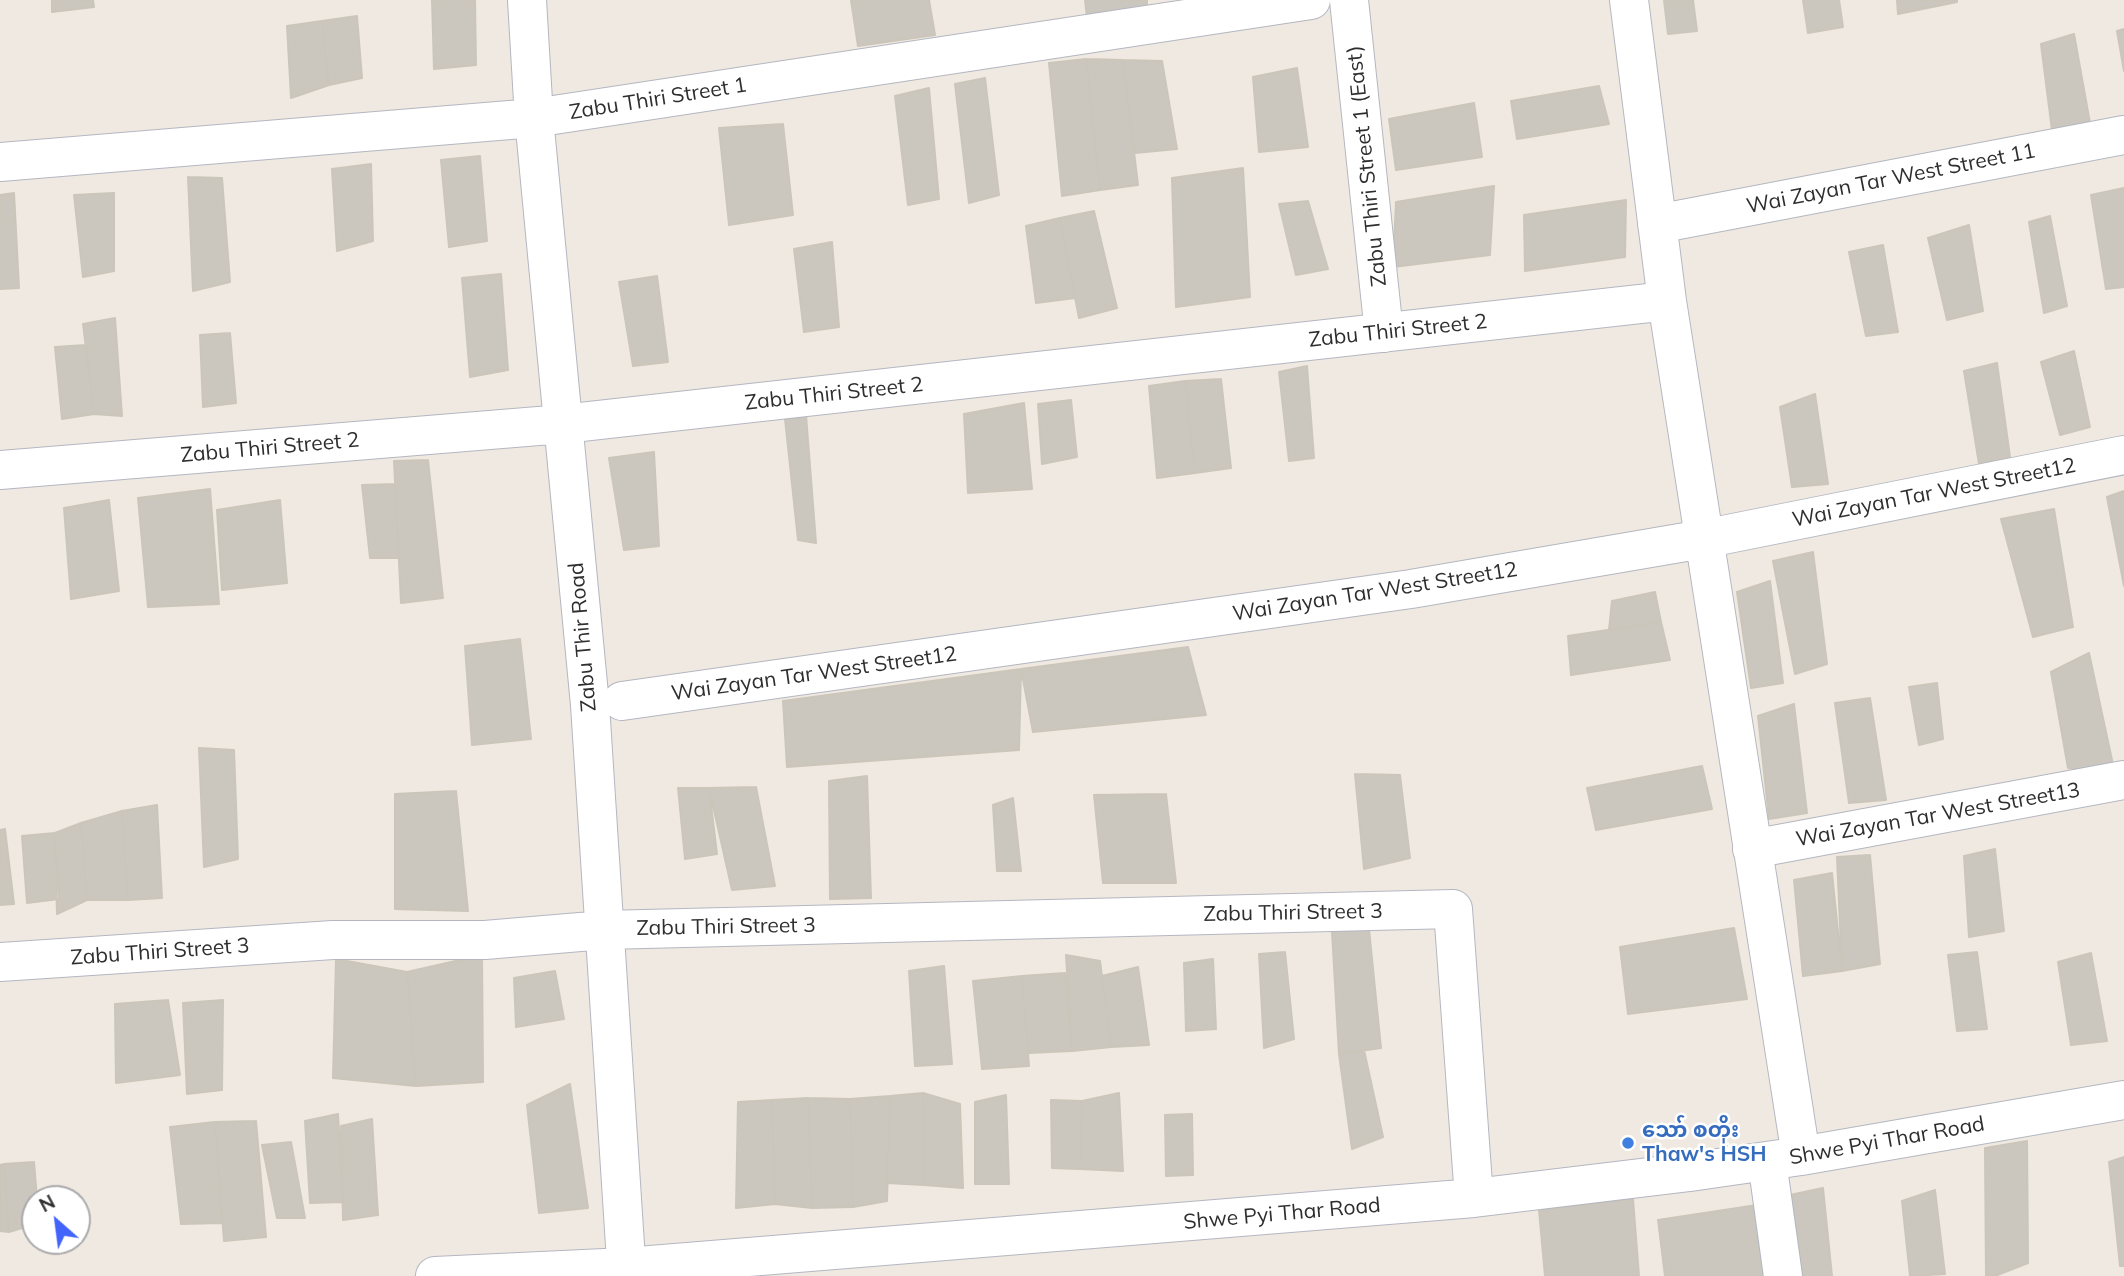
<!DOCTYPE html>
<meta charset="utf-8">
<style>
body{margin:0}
#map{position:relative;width:2124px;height:1276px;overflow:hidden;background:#efe9e1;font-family:Mulish,sans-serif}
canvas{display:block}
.north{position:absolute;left:21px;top:1185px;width:70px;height:70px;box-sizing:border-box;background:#fff;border:2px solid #ababab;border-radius:50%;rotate:332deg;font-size:19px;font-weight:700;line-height:28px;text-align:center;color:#2e2e2e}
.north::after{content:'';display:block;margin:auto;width:24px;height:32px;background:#4264fb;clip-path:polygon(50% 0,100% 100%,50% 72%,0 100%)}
</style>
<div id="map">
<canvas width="2124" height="1276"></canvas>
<div class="north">N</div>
</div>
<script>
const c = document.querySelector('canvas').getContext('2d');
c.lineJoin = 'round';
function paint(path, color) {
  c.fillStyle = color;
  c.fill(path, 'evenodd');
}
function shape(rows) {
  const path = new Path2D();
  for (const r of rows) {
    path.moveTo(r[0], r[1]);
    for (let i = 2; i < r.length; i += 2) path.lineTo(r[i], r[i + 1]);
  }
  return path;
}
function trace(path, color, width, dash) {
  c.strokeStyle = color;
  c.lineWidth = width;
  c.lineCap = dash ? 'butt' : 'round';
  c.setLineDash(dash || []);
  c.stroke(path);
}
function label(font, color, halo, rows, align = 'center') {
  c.font = font + ' Mulish,"Noto Sans Myanmar",sans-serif';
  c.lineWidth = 5;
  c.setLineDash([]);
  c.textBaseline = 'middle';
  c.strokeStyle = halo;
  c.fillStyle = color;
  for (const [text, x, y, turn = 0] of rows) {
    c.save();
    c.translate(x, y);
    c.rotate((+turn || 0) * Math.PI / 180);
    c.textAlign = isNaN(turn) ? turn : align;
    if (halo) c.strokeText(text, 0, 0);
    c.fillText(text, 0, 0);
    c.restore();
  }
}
const building = shape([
 [52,0,93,0,94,7,52,12,52,0],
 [432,0,475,0,476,65,434,69,432,0],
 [851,0,929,0,935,35,858,46,851,0],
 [1085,0,1147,0,1147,8,1087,18,1085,0],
 [1664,0,1693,0,1697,31,1668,34,1664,0],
 [1803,0,1839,0,1843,27,1808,33,1803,0],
 [1897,0,1957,0,1957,2,1898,14,1897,0],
 [357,16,362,78,329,85,322,21,357,16],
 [322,21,329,85,291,98,287,26,322,21],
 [2124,29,2124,71,2117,31,2124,29],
 [2074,34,2090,123,2052,130,2041,44,2074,34],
 [1086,59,1100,190,1062,196,1049,63,1086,59],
 [1086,59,1123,60,1138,185,1100,190,1086,59],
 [1123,60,1162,61,1177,149,1135,153,1123,60],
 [1297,68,1308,147,1259,152,1253,77,1297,68],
 [985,78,999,195,969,203,955,84,985,78],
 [1599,86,1609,124,1517,139,1511,101,1599,86],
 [929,88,939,199,908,205,895,96,929,88],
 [1474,103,1482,157,1396,170,1389,119,1474,103],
 [783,124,793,215,729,225,719,128,783,124],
 [480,156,487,241,449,247,441,160,480,156],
 [371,164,373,241,337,251,332,169,371,164],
 [1243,168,1250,297,1176,307,1172,178,1243,168],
 [188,177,222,178,230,282,193,291,188,177],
 [1494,186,1490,255,1393,267,1396,202,1494,186],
 [2124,188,2124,287,2106,289,2091,195,2124,188],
 [14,193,19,288,0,289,0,195,14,193],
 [114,193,114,271,83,277,74,195,114,193],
 [1626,200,1625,257,1525,271,1524,215,1626,200],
 [1308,201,1328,269,1296,275,1279,204,1308,201],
 [1094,211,1117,308,1079,318,1060,218,1094,211],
 [2050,216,2067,306,2044,313,2029,222,2050,216],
 [1060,218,1075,298,1036,303,1026,226,1060,218],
 [1969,225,1983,311,1947,320,1928,238,1969,225],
 [832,242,839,327,804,332,794,249,832,242],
 [1883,245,1898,332,1866,336,1849,252,1883,245],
 [501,274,508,370,470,377,462,278,501,274],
 [657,276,668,362,633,366,619,282,657,276],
 [115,318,122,416,94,414,83,324,115,318],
 [230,333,236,403,203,407,200,335,230,333],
 [86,345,94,414,62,419,55,347,86,345],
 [2074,351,2090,427,2060,435,2041,362,2074,351],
 [1997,363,2010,457,1979,464,1964,371,1997,363],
 [1307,366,1314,458,1289,461,1279,372,1307,366],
 [1221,379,1231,468,1195,473,1185,381,1221,379],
 [1185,381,1195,473,1157,478,1149,386,1185,381],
 [1815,394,1828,484,1792,487,1780,407,1815,394],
 [1071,400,1077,457,1042,464,1038,404,1071,400],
 [1024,403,1032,489,968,493,964,414,1024,403],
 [806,415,816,543,798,540,785,419,806,415],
 [654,452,659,546,624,550,609,458,654,452],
 [428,460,443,598,401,603,394,461,428,460],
 [395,484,399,558,370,558,362,485,395,484],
 [210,489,219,604,148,607,138,498,210,489],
 [2124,491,2124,586,2107,497,2124,491],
 [109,500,119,591,71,599,64,508,109,500],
 [280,500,287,583,222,590,217,510,280,500],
 [2054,509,2073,627,2033,637,2001,519,2054,509],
 [1813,552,1827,664,1795,674,1773,561,1813,552],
 [1770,581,1783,683,1751,688,1737,592,1770,581],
 [1655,592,1661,622,1609,630,1612,601,1655,592],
 [1661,622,1670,660,1571,675,1568,636,1661,622],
 [520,639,531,739,472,745,465,646,520,639],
 [1188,647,1206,715,1033,732,1021,669,1188,647],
 [2089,653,2115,774,2068,768,2051,672,2089,653],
 [1021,669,1019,750,787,767,783,701,1021,669],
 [1937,683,1943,739,1919,745,1909,687,1937,683],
 [1870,698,1886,800,1849,803,1835,703,1870,698],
 [1794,704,1807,813,1769,819,1758,716,1794,704],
 [199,748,234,750,238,859,204,867,199,748],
 [1702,766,1712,809,1596,830,1587,788,1702,766],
 [1355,774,1400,775,1410,858,1364,869,1355,774],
 [867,776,871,898,830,899,829,781,867,776],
 [756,787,775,886,732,890,709,788,756,787],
 [678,788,709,788,717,854,685,859,678,788],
 [456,791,468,911,395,909,395,794,456,791],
 [1166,794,1176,883,1103,883,1094,795,1166,794],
 [1013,798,1021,871,997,871,993,805,1013,798],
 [157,805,162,898,128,900,122,811,157,805],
 [122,811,128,900,87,900,81,823,122,811],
 [81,823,87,900,57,914,55,833,81,823],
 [5,829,14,904,0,905,0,830,5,829],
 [55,833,59,899,27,903,22,836,55,833],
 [1995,849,2004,931,1969,937,1964,856,1995,849],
 [1870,855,1880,964,1842,971,1837,857,1870,855],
 [1832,873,1842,971,1803,976,1794,880,1832,873],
 [1734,928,1747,999,1628,1014,1620,947,1734,928],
 [1369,929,1381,1048,1339,1054,1332,932,1369,929],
 [1285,952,1294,1039,1264,1048,1259,954,1285,952],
 [1977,952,1987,1029,1957,1031,1948,955,1977,952],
 [2091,953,2107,1041,2071,1045,2058,962,2091,953],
 [482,955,483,1082,416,1086,407,972,482,955],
 [1066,955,1100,961,1111,1047,1072,1051,1066,955],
 [336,959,407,972,416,1086,333,1078,336,959],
 [1213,959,1216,1029,1186,1031,1184,963,1213,959],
 [944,966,952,1064,915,1066,909,971,944,966],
 [1138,967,1149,1045,1111,1047,1102,976,1138,967],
 [555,971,564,1019,516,1027,514,978,555,971],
 [1065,973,1072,1051,1028,1053,1022,976,1065,973],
 [1022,976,1029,1066,982,1069,973,981,1022,976],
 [168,1000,180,1075,116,1083,115,1004,168,1000],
 [223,1000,222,1090,187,1094,183,1003,223,1000],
 [1364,1050,1383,1137,1352,1149,1339,1054,1364,1050],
 [570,1084,588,1208,539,1213,527,1105,570,1084],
 [923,1093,924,1185,887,1183,890,1096,923,1093],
 [923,1093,960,1104,963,1188,924,1185,923,1093],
 [1119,1093,1123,1171,1080,1169,1082,1101,1119,1093],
 [1006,1095,1009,1184,975,1184,975,1102,1006,1095],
 [890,1096,887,1201,853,1207,850,1099,890,1096],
 [808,1098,812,1208,775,1204,772,1100,808,1098],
 [808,1098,850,1099,853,1207,812,1208,808,1098],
 [772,1100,775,1204,736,1208,738,1102,772,1100],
 [1051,1100,1082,1101,1080,1169,1052,1168,1051,1100],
 [338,1114,343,1202,310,1203,305,1121,338,1114],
 [1192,1114,1193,1175,1166,1176,1165,1115,1192,1114],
 [372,1119,378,1215,343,1220,341,1126,372,1119],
 [256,1121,266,1237,224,1241,215,1122,256,1121],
 [215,1122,222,1223,181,1224,170,1127,215,1122],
 [2027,1141,2028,1263,1995,1276,1986,1276,1985,1148,2027,1141],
 [291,1142,305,1218,277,1218,262,1145,291,1142],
 [2124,1157,2124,1266,2120,1266,2109,1162,2124,1157],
 [34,1162,37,1199,35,1199,35,1224,9,1232,4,1164,34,1162],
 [4,1164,9,1232,0,1231,0,1165,4,1164],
 [1823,1188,1832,1276,1790,1276,1790,1195,1823,1188],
 [1935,1190,1945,1274,1910,1276,1902,1201,1935,1190],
 [1633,1199,1639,1276,1545,1276,1539,1210,1633,1199],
 [1757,1205,1771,1276,1665,1276,1658,1220,1757,1205]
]);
paint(building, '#cbc7bf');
trace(building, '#cbc5ba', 2);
const minor = shape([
 [527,0,534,118,590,705,627,1276],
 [1349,0,1384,333],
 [1629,0,1667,301,1801,1156],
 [0,162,534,118,1311,0],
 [1657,224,2124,135],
 [0,470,563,424,1667,301],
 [622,701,1411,589,1703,539,2124,455],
 [1752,849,2124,780],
 [0,962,333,940,485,940,604,930,1453,909,1474,1198],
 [1767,1161,1783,1276],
 [435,1276,626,1267,1474,1198,1690,1172,1801,1156,2124,1100]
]);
trace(minor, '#b4b7c1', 40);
trace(minor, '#fff', 38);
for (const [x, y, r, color] of [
 [1628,1143,7,"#3f7fe0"]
]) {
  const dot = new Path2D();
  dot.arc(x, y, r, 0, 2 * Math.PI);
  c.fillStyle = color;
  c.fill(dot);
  trace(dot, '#fff', 2.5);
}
label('21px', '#2e2e2e', '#fff', [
 ["Zabu Thiri Street 1",658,99,-9],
 ["Zabu Thiri Street 1 (East)",1367,166,-96],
 ["Wai Zayan Tar West Street 11",1891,179,-11],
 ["Zabu Thiri Street 2",1398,331,-6],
 ["Zabu Thiri Street 2",834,394,-6],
 ["Zabu Thiri Street 2",270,448,-5],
 ["Wai Zayan Tar West Street12",1934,493,-11],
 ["Wai Zayan Tar West Street12",1375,592,-9],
 ["Zabu Thir Road",583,637,-95],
 ["Wai Zayan Tar West Street12",814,674,-8],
 ["Wai Zayan Tar West Street13",1938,815,-10],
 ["Zabu Thiri Street 3",1293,913,-1],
 ["Zabu Thiri Street 3",726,927,-1],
 ["Zabu Thiri Street 3",160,952,-4],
 ["Shwe Pyi Thar Road",1887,1141,-10],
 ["Shwe Pyi Thar Road",1282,1214,-5]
]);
label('bold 21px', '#366cbe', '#fff', [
 ["သော် စတိုး",1642,1131],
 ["Thaw's HSH",1642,1155]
], 'left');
</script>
